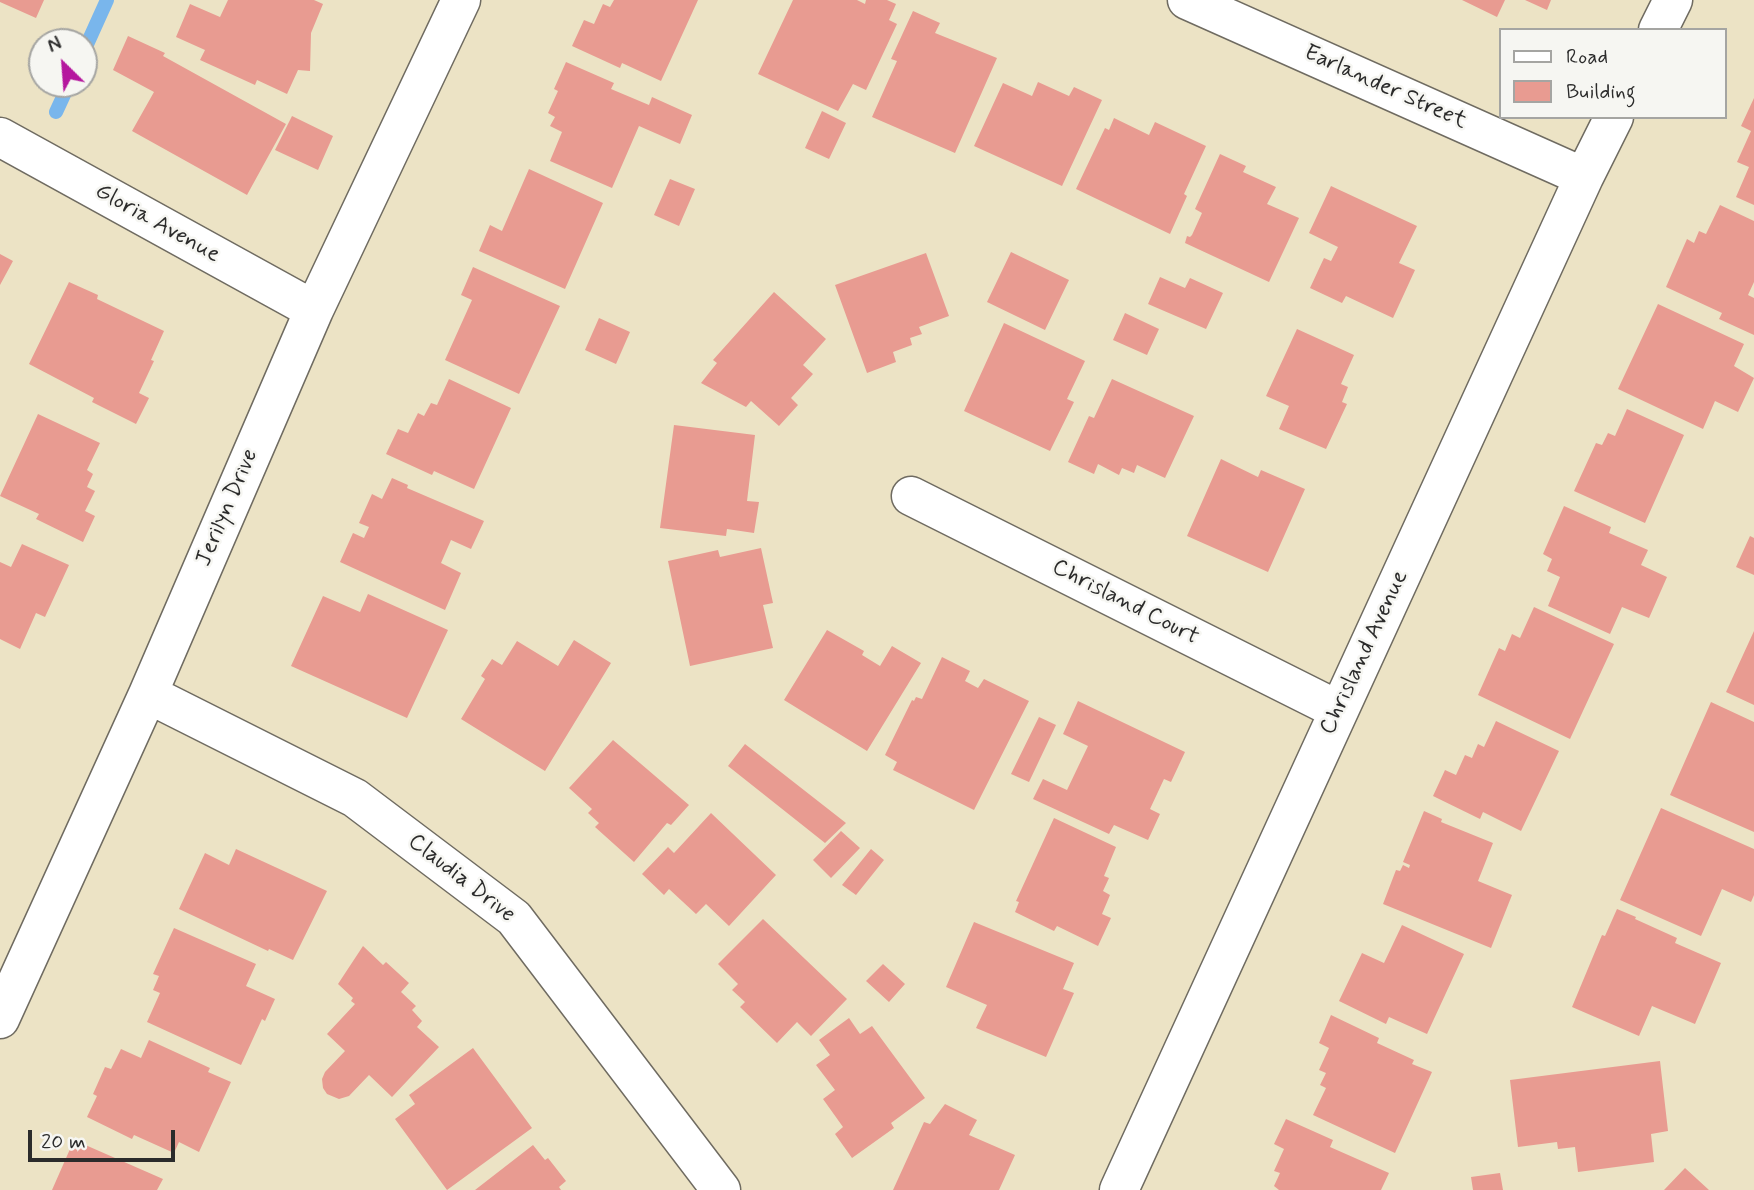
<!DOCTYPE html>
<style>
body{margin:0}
#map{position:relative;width:1754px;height:1190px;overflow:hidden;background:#ece3c5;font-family:Mynerve,sans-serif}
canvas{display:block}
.legend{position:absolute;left:1499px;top:28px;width:228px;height:91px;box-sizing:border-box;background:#f6f6f2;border:2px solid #a5a5a2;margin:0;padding:9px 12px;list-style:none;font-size:21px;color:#2b2b2b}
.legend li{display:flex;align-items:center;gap:14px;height:35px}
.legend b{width:35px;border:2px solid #a5a5a2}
.north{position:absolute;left:28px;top:28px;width:70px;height:70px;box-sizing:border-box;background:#f6f6f2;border:2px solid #a5a5a2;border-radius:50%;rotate:335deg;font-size:19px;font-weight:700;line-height:28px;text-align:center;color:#2b2b2b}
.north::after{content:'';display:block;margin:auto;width:24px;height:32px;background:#b5179e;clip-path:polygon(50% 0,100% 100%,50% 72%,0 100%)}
.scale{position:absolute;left:28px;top:1130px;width:147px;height:32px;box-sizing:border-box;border:4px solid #2b2b2b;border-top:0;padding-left:9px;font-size:21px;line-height:24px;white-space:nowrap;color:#2b2b2b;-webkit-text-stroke:5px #f6f6f2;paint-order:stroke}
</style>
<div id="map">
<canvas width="1754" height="1190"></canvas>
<ul class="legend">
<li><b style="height:9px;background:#fff"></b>Road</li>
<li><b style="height:19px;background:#e89b91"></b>Building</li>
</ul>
<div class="north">N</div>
<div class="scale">20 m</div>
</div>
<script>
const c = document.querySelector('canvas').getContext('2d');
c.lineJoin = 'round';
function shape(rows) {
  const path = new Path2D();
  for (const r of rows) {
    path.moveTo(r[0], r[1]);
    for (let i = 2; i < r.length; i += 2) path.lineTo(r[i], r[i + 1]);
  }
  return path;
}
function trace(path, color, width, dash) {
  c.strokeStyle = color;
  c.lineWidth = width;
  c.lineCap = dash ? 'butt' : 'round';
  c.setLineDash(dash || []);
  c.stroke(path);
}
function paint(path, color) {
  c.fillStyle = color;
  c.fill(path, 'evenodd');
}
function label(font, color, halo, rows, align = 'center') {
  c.font = font + ' Mynerve,sans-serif';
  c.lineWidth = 5;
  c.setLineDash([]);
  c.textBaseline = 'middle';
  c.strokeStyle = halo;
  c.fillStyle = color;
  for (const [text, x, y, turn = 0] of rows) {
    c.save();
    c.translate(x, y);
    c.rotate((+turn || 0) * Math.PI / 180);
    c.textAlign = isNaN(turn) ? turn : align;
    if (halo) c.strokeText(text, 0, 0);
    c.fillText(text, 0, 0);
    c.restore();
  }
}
trace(shape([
 [84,51,107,0],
 [56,112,69,84]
]), '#79b6ec', 14);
paint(shape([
 [0,0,44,0,36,18,0,2],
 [228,0,314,0,323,4,311,33,310,71,298,70,287,94,257,80,255,85,200,60,205,50,176,37,190,4,220,17],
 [614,0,698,0,661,81,622,63,620,68,572,46,584,20,594,24,603,4,610,7],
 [793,0,857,0,865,4,866,0,887,0,896,4,889,20,897,24,866,90,853,84,838,111,758,74],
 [1462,0,1505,0,1497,17],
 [1525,0,1551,0,1547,10],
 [913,11,940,23,935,33,997,58,955,153,872,117,897,61,891,59],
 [128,36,165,53,163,56,286,124,247,195,132,131,154,92,113,70],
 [566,62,614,83,611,89,649,105,652,97,692,115,680,144,639,126,612,188,550,161,562,132,550,126,555,117,548,113,558,91,554,89],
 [1038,82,1069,96,1074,87,1102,100,1062,186,974,146,1003,83,1032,96],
 [1754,98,1754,205,1736,197,1749,167,1737,162,1751,131,1741,126],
 [822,111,846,123,829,159,805,148],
 [292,116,333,136,318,170,275,150],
 [1114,118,1149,135,1155,122,1206,146,1184,194,1187,196,1170,234,1076,189,1105,128,1109,130],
 [1220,154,1246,166,1243,172,1276,187,1267,204,1299,218,1269,282,1185,243,1187,236,1190,237,1192,235,1202,213,1195,209],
 [529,169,603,203,565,289,479,251,490,225,502,231],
 [670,179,695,189,679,226,654,215],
 [1331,186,1417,226,1399,263,1415,270,1393,318,1346,296,1342,303,1310,288,1324,258,1331,261,1338,247,1309,233],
 [1720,205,1754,221,1754,282,1748,295,1754,298,1754,335,1719,319,1722,313,1666,287,1687,239,1694,243,1699,231,1706,234],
 [1011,252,1069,280,1045,330,987,302],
 [926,253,949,316,919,327,922,334,910,338,912,345,893,352,896,362,867,373,835,285],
 [0,254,13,261,0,285],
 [473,267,560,306,519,394,445,360,472,300,461,295],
 [1160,277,1185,288,1190,278,1223,293,1206,329,1148,304],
 [69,282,98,295,97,299,164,331,151,360,154,361,139,393,149,398,136,424,92,402,94,398,29,364],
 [774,292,826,339,803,365,813,374,791,398,798,405,779,426,751,401,746,407,701,383,717,363,713,360],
 [1658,304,1744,344,1734,366,1754,378,1738,412,1715,401,1703,429,1618,389],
 [1125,313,1159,329,1147,355,1113,340],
 [599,318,630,332,616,364,585,350],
 [1004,323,1085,361,1067,399,1074,402,1050,451,964,411],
 [1297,329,1354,355,1341,384,1348,387,1342,402,1347,404,1326,449,1279,429,1289,406,1266,396],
 [449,379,511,408,474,489,434,471,432,475,386,454,398,429,408,433,418,413,424,416,431,403,437,405],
 [1112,379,1194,416,1165,478,1137,465,1134,473,1122,468,1119,475,1098,464,1094,474,1068,462,1089,416,1094,418],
 [1627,409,1684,435,1645,523,1574,491,1596,443,1602,445,1608,433,1615,436],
 [38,414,100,443,87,470,93,474,87,487,95,491,85,511,95,516,83,542,36,519,39,514,0,496],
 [674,425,755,435,747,501,759,502,754,533,727,529,726,536,660,528],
 [1221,459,1258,477,1261,470,1305,489,1268,572,1187,536],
 [392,478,408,485,407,488,484,521,471,549,451,540,441,563,461,573,445,610,340,562,353,533,364,538,369,527,359,523,372,494,382,499],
 [1564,506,1611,527,1609,533,1648,550,1641,565,1667,577,1649,618,1622,607,1610,634,1548,606,1560,577,1547,571,1552,559,1543,554],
 [1750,536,1754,538,1754,575,1736,567],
 [22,544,69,565,45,617,36,613,20,649,0,639,0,562,11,567],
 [761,548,773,603,763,605,773,648,690,666,668,561,718,550,720,557],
 [368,594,448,630,407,718,291,666,323,596,360,612],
 [1534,607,1614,644,1570,739,1478,695,1499,648,1505,651,1512,634,1520,638],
 [827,630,864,651,862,655,880,666,892,646,921,663,867,751,784,700],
 [1754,631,1754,705,1726,692],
 [574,640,611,663,545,771,461,719,485,679,481,676,492,659,502,665,517,641,558,666],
 [942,657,970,671,965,681,978,688,984,679,1029,701,974,810,893,770,897,762,885,755,912,700,914,701,916,697,922,699],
 [1078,701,1185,752,1171,782,1164,779,1150,809,1160,814,1148,840,1114,825,1109,834,1033,799,1043,779,1067,790,1088,746,1063,734],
 [1711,702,1754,722,1754,832,1670,795],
 [1039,717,1056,725,1029,782,1011,774],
 [1496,721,1559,751,1521,831,1483,812,1480,819,1433,796,1445,770,1456,775,1465,755,1472,758,1478,744,1484,747],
 [613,740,689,805,671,825,667,823,634,862,595,827,599,823,588,813,592,809,569,788],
 [745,744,846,823,825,843,728,766],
 [1661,808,1754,849,1754,895,1751,902,1722,889,1701,936,1620,900],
 [1424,811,1442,819,1441,822,1493,843,1478,881,1512,895,1491,948,1383,904,1396,870,1400,871,1403,865,1409,868,1410,865,1403,862],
 [711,813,776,875,729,926,706,904,696,914,669,889,664,895,642,874,668,847,674,853],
 [1054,818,1116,847,1104,876,1109,878,1103,891,1110,895,1102,914,1111,918,1098,946,1057,926,1054,931,1015,912,1019,902,1016,901],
 [841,831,860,848,831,878,813,860],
 [236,849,327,891,293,960,269,949,268,951,179,909,205,853,229,865],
 [871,849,884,860,856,895,842,885],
 [1617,909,1636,917,1635,919,1677,938,1675,943,1721,963,1695,1024,1652,1006,1639,1036,1572,1007,1602,935,1605,936],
 [763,919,847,999,811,1036,797,1022,777,1043,740,1007,745,1002,732,990,738,984,718,964],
 [974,922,1074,963,1063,989,1074,993,1046,1057,976,1028,987,1005,946,987],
 [1402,925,1464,954,1427,1034,1389,1017,1386,1024,1339,1001,1362,953,1384,963],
 [174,928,256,964,246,986,275,999,265,1021,262,1019,241,1065,147,1022,160,993,153,990,159,976,153,974],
 [363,946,383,965,386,962,409,983,401,992,416,1006,412,1010,422,1021,417,1027,439,1047,392,1097,369,1075,349,1096,339,1099,327,1094,323,1088,322,1079,325,1072,345,1051,327,1034,355,1004,351,1001,353,998,338,984],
 [883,964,905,984,889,1002,866,981],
 [1331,1015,1379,1038,1377,1043,1414,1060,1412,1064,1432,1072,1395,1153,1313,1115,1326,1088,1320,1085,1326,1073,1319,1070,1329,1048,1319,1043],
 [849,1018,860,1034,872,1026,925,1098,891,1123,894,1128,852,1158,835,1134,843,1127,823,1099,835,1090,816,1065,830,1055,819,1040],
 [149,1040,210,1068,208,1072,231,1082,199,1152,179,1142,174,1153,134,1135,132,1139,87,1117,97,1096,93,1094,105,1067,111,1069,121,1049,141,1058],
 [473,1048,532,1128,447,1190,395,1119,415,1104,409,1095],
 [1660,1061,1668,1131,1651,1134,1654,1162,1578,1172,1575,1147,1558,1149,1557,1142,1518,1147,1510,1080],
 [945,1104,977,1120,969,1135,1015,1155,999,1190,893,1190,924,1122,930,1124],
 [1286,1119,1333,1140,1330,1147,1389,1173,1381,1190,1279,1190,1274,1186,1280,1173,1274,1171,1284,1149,1274,1144],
 [74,1140,163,1179,157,1190,52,1190],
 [533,1145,545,1160,548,1158,566,1181,559,1187,561,1190,475,1190],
 [1685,1168,1709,1190,1664,1190],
 [1500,1173,1503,1190,1473,1190,1471,1177]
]), '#e89b91');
const minor = shape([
 [1187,0,1584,177],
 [1658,30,1673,0],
 [0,137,314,310],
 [911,496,1338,710],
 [148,694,355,798,514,918,721,1190],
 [0,1019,148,694,314,310,461,0],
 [1119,1190,1584,177,1614,117]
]);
trace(minor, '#6f6b61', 41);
trace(minor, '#fff', 38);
label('23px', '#2b2b2b', '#f6f6f2', [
 ["Earlander Street",1385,88,24],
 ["Gloria Avenue",157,224,29],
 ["Jerilyn Drive",228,508,-67],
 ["Chrisland Court",1125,603,27],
 ["Chrisland Avenue",1365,653,-65],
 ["Claudia Drive",461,879,38]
]);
</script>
